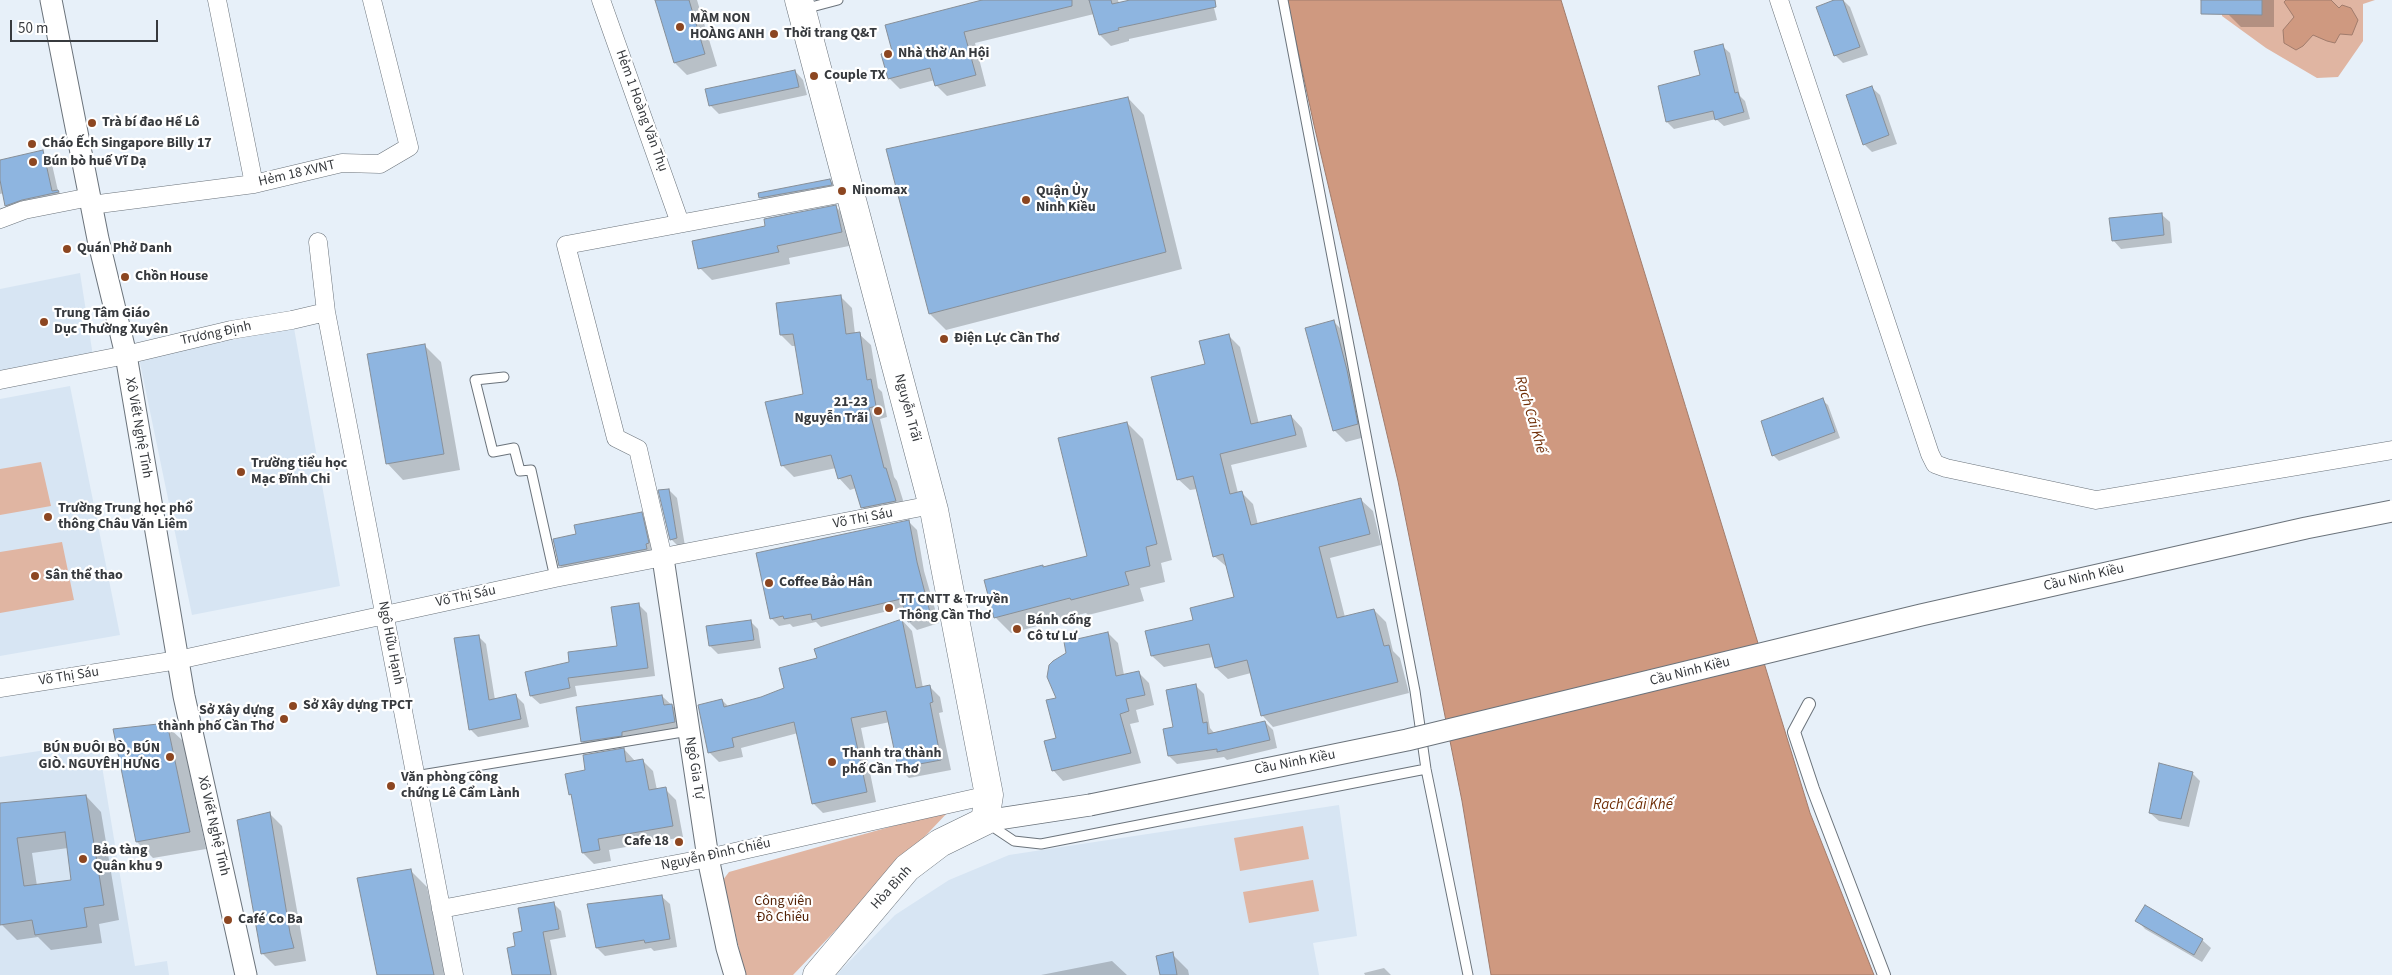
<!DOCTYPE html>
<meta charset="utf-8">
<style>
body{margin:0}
#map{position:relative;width:2392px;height:975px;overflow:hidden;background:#e7f0f9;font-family:"Source Sans 3",sans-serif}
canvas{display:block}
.scale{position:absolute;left:10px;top:20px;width:148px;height:22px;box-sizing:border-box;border:2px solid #373a3e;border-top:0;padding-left:6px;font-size:15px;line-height:18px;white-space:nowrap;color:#373a3e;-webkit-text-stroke:4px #fff;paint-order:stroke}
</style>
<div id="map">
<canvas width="2392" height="975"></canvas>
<div class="scale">50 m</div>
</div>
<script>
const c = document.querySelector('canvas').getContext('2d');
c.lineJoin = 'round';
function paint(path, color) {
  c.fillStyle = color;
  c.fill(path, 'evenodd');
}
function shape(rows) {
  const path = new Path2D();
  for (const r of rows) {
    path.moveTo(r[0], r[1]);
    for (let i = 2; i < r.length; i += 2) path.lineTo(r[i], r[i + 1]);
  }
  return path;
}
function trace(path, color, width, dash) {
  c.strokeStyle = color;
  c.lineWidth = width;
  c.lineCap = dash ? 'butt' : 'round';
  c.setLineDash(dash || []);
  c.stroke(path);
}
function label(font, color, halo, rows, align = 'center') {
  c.font = font + ' "Source Sans 3",sans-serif';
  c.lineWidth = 4.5;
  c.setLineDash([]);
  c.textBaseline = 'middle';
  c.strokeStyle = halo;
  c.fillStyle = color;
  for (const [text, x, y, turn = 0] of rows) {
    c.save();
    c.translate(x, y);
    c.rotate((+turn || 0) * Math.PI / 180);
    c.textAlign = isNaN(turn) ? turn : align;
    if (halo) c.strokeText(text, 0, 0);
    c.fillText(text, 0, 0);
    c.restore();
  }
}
paint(shape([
 [80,273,93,356,0,375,0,289],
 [294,328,340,586,192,615,139,358],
 [70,386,120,635,0,656,0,399],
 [98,742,135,966,167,961,169,975,0,975,0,757],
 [1339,805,1357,936,1313,943,1319,975,836,975,895,915,949,880,1009,855]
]), '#d7e5f3');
paint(shape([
 [2222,0,2375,0,2363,4,2363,41,2338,77,2317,78,2266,48,2222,16],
 [41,462,51,506,0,515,0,469],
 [62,542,74,600,0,613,0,552],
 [950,810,793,975,745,975,723,880,729,872],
 [1303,826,1309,859,1240,871,1234,838],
 [1313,880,1319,911,1249,923,1243,892]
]), '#e0b5a2');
const water = shape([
 [1287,0,1561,0,1810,813,1874,975,1491,975,1462,801,1398,481,1314,125,1287,0],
 [2286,0,2331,0,2339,8,2342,5,2351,8,2358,20,2352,35,2340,34,2335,43,2327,41,2313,35,2303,46,2296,50,2284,43,2283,30,2294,17,2284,2,2286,0]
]);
paint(water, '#cf9980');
trace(water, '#a17c6c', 1);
paint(shape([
 [657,0,697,0,717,66,687,75,675,63],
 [984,0,1118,0,1119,4,1136,0,1212,0,1217,20,1129,39,1129,41,1111,46,1100,35,1094,14,975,43,986,86,947,96,936,85,935,80,900,89,889,78,893,52],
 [1837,0,1843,0,1850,7,1868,55,1843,63,1835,55],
 [2228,0,2274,0,2274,27,2241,27,2228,14],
 [1722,46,1730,53,1740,96,1745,101,1750,119,1724,126,1716,119,1674,129,1667,122,1659,87,1701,76],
 [795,71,803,80,807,95,719,114,710,105],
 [1871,87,1880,95,1897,144,1872,152,1864,144],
 [1128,98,1144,115,1182,269,946,330,930,314],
 [42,152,51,160,58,191,66,199,14,213,6,205,4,193,0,194,0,161],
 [830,180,842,192,773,210,760,198],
 [836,207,848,219,854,245,789,258,790,264,712,280,700,268,766,227],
 [2161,214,2170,222,2172,243,2121,249,2113,240],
 [840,296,852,308,855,334,859,334,871,345,878,388,882,392,887,417,880,419,894,477,897,481,907,513,874,519,862,507,856,488,850,490,839,478,836,468,794,477,782,465,804,395,796,346,792,346,781,335],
 [1334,322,1346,334,1369,436,1346,442,1334,430],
 [1228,335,1240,347,1259,424,1291,416,1302,428,1307,447,1231,465,1238,493,1241,492,1253,504,1258,525,1361,500,1373,511,1381,545,1330,558,1345,617,1374,610,1386,622,1393,651,1400,658,1409,693,1273,727,1262,715,1251,673,1228,679,1216,668,1213,657,1164,667,1152,656,1194,621,1235,598,1227,567,1214,556,1197,489,1190,490,1178,479,1207,365],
 [425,346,441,362,460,470,403,480,387,463],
 [1822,400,1828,405,1840,438,1779,461,1773,455],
 [1127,423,1143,439,1172,560,1161,563,1165,582,1140,588,1144,601,1088,615,1086,613,1011,633,996,618,1042,566,1044,568,1089,557],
 [669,490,677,498,685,546,679,547,671,539],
 [641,514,649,522,656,551,568,574,560,566,554,540,578,535],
 [909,522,917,530,924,571,939,623,917,630,909,622,905,607,821,627,816,622,793,627,790,624,779,626,771,618],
 [639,605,647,613,655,676,575,686,577,696,540,704,531,696,526,673,571,663,618,647],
 [902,620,912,631,923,688,929,686,940,697,943,712,939,713,951,770,909,778,899,768,890,722,861,728,876,802,823,813,813,803,798,733,741,748,743,757,719,762,709,752,722,700,729,707,761,698,786,688,818,659],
 [750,621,758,629,761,648,718,654,710,646],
 [1108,633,1118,643,1124,675,1138,672,1149,683,1154,705,1136,710,1139,722,1130,724,1141,763,1063,781,1053,770,1057,739,1058,699],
 [478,636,486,644,495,700,516,696,524,704,529,727,478,737,470,729],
 [1196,686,1204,694,1210,728,1215,734,1265,722,1273,730,1277,748,1227,760,1224,757,1177,764,1169,756,1174,728],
 [662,696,680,713,683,730,590,750,582,742],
 [166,725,183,741,206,849,153,858,137,842],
 [624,749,635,761,642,760,653,771,657,790,665,789,676,800,683,837,609,850,611,861,594,864,583,853,573,797,570,794,586,771],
 [2192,773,2200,781,2189,827,2159,821,2150,813],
 [86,796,101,812,119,920,99,924,102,943,51,950,38,937,17,940,1,924,0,916,0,804],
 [68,848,73,881,37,886,32,853],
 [270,814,282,826,306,961,275,966,262,953],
 [410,870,427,887,446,975,378,975],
 [661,896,670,904,677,947,654,951,651,948,605,956,597,948,589,905],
 [553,903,561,911,566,937,550,940,557,975,513,975,517,947,524,932],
 [2145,907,2202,940,2211,948,2202,962,2145,929,2137,920],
 [1172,954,1188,970,1189,975,1162,975],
 [1112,961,1127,975,1041,975],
 [1384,968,1391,975,1365,975,1364,973]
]), '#0003');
const building = shape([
 [655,0,689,0,705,54,674,63,655,0],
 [982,0,1072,0,1072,6,964,32,976,75,935,86,930,68,888,79,881,54,892,51,885,25,982,0],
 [1089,0,1111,0,1112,4,1130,0,1215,0,1216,7,1118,28,1119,30,1099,35,1089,0],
 [1834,0,1843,0,1860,47,1834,56,1816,7,1834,0],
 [2201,0,2262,0,2262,15,2201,14,2201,0],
 [1723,44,1735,93,1738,92,1744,112,1715,120,1713,111,1666,122,1658,86,1700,75,1694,51,1723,44],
 [795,70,799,87,709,106,705,89,795,70],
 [1872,86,1889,135,1863,145,1846,95,1872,86],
 [1128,97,1166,252,929,314,886,149,1128,97],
 [43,150,52,191,58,190,59,192,22,200,5,206,0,180,0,160,43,150],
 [830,179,832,185,759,198,758,193,830,179],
 [836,205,842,232,777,246,779,252,698,269,692,241,765,226,764,219,836,205],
 [2162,213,2164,235,2112,241,2109,218,2162,213],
 [841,295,846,334,860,332,867,380,871,379,876,406,869,408,884,468,886,468,896,501,861,508,851,475,838,479,831,455,781,466,765,402,803,394,793,334,780,335,776,303,841,295],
 [1334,320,1347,370,1358,424,1333,431,1305,328,1334,320],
 [1229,334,1251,424,1291,415,1296,435,1220,454,1230,494,1242,491,1251,525,1361,498,1370,534,1319,547,1337,618,1374,609,1384,646,1389,645,1398,682,1261,716,1247,660,1215,668,1209,644,1151,656,1145,631,1193,620,1190,608,1234,597,1223,554,1213,557,1193,476,1177,480,1151,377,1205,364,1199,341,1229,334],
 [425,344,444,454,386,464,367,354,425,344],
 [1823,398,1835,432,1772,456,1761,421,1823,398],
 [1127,422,1157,544,1146,547,1150,566,1125,572,1129,585,1071,600,1070,598,994,618,984,580,1043,565,1043,567,1087,556,1058,438,1127,422],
 [669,489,677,538,670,540,658,490,669,489],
 [642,512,649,543,646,544,647,549,559,566,553,539,576,534,574,525,642,512],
 [909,520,917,562,931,616,908,622,901,599,812,620,811,614,784,619,783,616,770,619,756,553,909,520],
 [639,603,648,668,568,678,570,688,530,696,525,672,569,662,568,652,617,646,611,607,639,603],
 [902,619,916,688,930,685,933,702,930,703,941,760,898,768,886,711,851,718,867,792,812,804,794,722,732,738,734,747,708,753,698,705,722,699,724,707,761,697,784,688,779,668,817,658,814,649,902,619],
 [751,620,754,640,709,646,706,626,751,620],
 [1108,632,1116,676,1139,671,1145,695,1126,699,1129,711,1120,714,1131,753,1052,771,1044,741,1056,738,1046,700,1056,698,1047,677,1049,665,1053,661,1066,653,1064,642,1108,632],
 [479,635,489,700,516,694,521,719,469,730,454,638,479,635],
 [1196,684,1203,723,1207,722,1208,734,1265,721,1270,740,1217,752,1217,749,1168,756,1163,729,1173,727,1166,690,1196,684],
 [662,695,664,705,672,704,675,722,622,732,622,736,581,742,576,707,662,695],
 [167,723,190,832,136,842,113,729,167,723],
 [624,748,626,762,643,759,649,790,666,787,673,826,598,839,600,850,582,853,571,794,569,795,565,774,585,770,583,755,624,748],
 [2159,763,2193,772,2181,819,2149,813,2159,763],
 [86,795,104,905,84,908,87,927,35,935,32,920,0,925,0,803,86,795],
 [65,832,71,880,24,886,17,838,65,832],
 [270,812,290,933,294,948,261,954,237,820,270,812],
 [411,869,434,975,377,975,357,878,411,869],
 [662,895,670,939,645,943,644,940,596,948,587,904,662,895],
 [554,902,559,929,543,932,551,975,512,975,507,948,515,946,513,933,522,931,518,908,554,902],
 [2145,905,2203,939,2194,955,2135,921,2145,905],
 [1173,952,1177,975,1160,975,1156,956,1173,952]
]);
paint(building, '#8eb5e0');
trace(building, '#878f98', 1);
const service = shape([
 [1283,0,1415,691,1426,769,1468,975],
 [804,9,838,0],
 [504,377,475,380,493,452,514,448,520,471,531,470,555,578],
 [415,776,689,731],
 [987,823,1014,841,1041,844,1426,769]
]);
const pedestrian = shape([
 [1809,704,1794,732,1813,789,1884,975]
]);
const minor = shape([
 [217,0,254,184],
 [601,0,680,223],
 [1779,0,1930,454,1935,464,1946,468,2096,500,2392,450],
 [91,205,254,184,342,163,380,164,409,147,372,0],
 [0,219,24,210,90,197],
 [318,242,326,312,454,975],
 [0,380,126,355,231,330,292,320,326,312],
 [663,558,638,449,616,438,566,245,850,192],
 [0,688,178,660,555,578,932,505],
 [441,909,708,858,989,795]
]);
const tertiary = shape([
 [51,0,98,239,126,355,184,696,246,975],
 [663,558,708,858,727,948,735,975],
 [985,821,1090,805]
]);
const primary = shape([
 [799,0,934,510,989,795,985,821,940,843,907,868,817,975]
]);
trace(service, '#6b737b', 11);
trace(pedestrian, '#6b737b', 14);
trace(minor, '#6b737b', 19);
trace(tertiary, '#6b737b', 23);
trace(primary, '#6b737b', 29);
trace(service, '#fff', 9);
trace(pedestrian, '#fff', 12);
trace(minor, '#fff', 18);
trace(tertiary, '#fff', 21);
trace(primary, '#fff', 28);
const tertiaryBridge = shape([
 [1090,805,1407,740,1921,615,2306,528,2392,511]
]);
trace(tertiaryBridge, '#6b737b', 23, []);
trace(tertiaryBridge, '#fff', 21);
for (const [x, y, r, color] of [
 [680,27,5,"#8c4621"],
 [774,34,5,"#8c4621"],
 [888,54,5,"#8c4621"],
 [814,76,5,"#8c4621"],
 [92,123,5,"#8c4621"],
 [32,144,5,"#8c4621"],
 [33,162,5,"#8c4621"],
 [842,191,5,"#8c4621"],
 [1026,200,5,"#8c4621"],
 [67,249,5,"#8c4621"],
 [125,277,5,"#8c4621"],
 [44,322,5,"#8c4621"],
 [944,339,5,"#8c4621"],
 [878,411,5,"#8c4621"],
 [241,472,5,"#8c4621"],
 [48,517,5,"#8c4621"],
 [35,576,5,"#8c4621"],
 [769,583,5,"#8c4621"],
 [889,608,5,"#8c4621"],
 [1017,629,5,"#8c4621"],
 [293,706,5,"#8c4621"],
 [284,719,5,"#8c4621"],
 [170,757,5,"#8c4621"],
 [832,762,5,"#8c4621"],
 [391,786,5,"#8c4621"],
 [679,842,5,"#8c4621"],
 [83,859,5,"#8c4621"],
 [228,920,5,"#8c4621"]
]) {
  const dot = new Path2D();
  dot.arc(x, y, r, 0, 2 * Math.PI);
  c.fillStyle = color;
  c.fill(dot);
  trace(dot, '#fff', 2);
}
label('bold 14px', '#373a3e', '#fff', [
 ["MẦM NON",690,19],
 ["HOÀNG ANH",690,35],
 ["Thời trang Q&T",784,34],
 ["Nhà thờ An Hội",898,54],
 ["Couple TX",824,76],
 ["Trà bí đao Hế Lô",102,123],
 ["Cháo Ếch Singapore Billy 17",42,144],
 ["Bún bò huế Vĩ Dạ",43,162],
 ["Ninomax",852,191],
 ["Quận Ủy",1036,192],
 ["Ninh Kiều",1036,208],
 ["Quán Phở Danh",77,249],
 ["Chồn House",135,277],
 ["Trung Tâm Giáo",54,314],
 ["Dục Thường Xuyên",54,330],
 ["Điện Lực Cần Thơ",954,339],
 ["21-23",868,403,"right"],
 ["Nguyễn Trãi",868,419,"right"],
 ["Trường tiểu học",251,464],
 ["Mạc Đĩnh Chi",251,480],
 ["Trường Trung học phổ",58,509],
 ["thông Châu Văn Liêm",58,525],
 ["Sân thể thao",45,576],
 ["Coffee Bảo Hân",779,583],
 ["TT CNTT & Truyền",899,600],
 ["Thông Cần Thơ",899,616],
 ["Bánh cống",1027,621],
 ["Cô tư Lư",1027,637],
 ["Sở Xây dựng TPCT",303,706],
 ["Sở Xây dựng",274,711,"right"],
 ["thành phố Cần Thơ",274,727,"right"],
 ["BÚN ĐUÔI BÒ, BÚN",160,749,"right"],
 ["GIÒ. NGUYÊH HƯNG",160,765,"right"],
 ["Thanh tra thành",842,754],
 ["phố Cần Thơ",842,770],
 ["Văn phòng công",401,778],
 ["chứng Lê Cẩm Lành",401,794],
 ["Cafe 18",669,842,"right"],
 ["Bảo tàng",93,851],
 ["Quân khu 9",93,867],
 ["Café Co Ba",238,920]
], 'left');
label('14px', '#373a3e', '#fff', [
 ["Hẻm 1 Hoàng Văn Thụ",641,111,70],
 ["Hẻm 18 XVNT",297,174,-13],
 ["Trương Định",216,334,-12],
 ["Nguyễn Trãi",907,408,75],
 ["Xô Viết Nghệ Tĩnh",138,428,80],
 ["Võ Thị Sáu",863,519,-11],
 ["Cầu Ninh Kiều",2084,578,-13],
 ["Võ Thị Sáu",466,597,-12],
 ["Ngô Hữu Hạnh",390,643,79],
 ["Cầu Ninh Kiều",1690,672,-14],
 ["Võ Thị Sáu",69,677,-9],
 ["Cầu Ninh Kiều",1295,763,-11],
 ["Ngô Gia Tự",694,768,81],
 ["Xô Viết Nghệ Tĩnh",213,826,77],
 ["Nguyễn Đình Chiểu",716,855,-12],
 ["Hòa Bình",892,888,-48]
]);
label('14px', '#542206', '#fff', [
 ["Công viên",783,902],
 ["Đồ Chiểu",783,918]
]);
label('italic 15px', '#6f2d05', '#fff', [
 ["Rạch Cái Khế",1530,415,74],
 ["Rạch Cái Khế",1633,806]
]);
</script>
